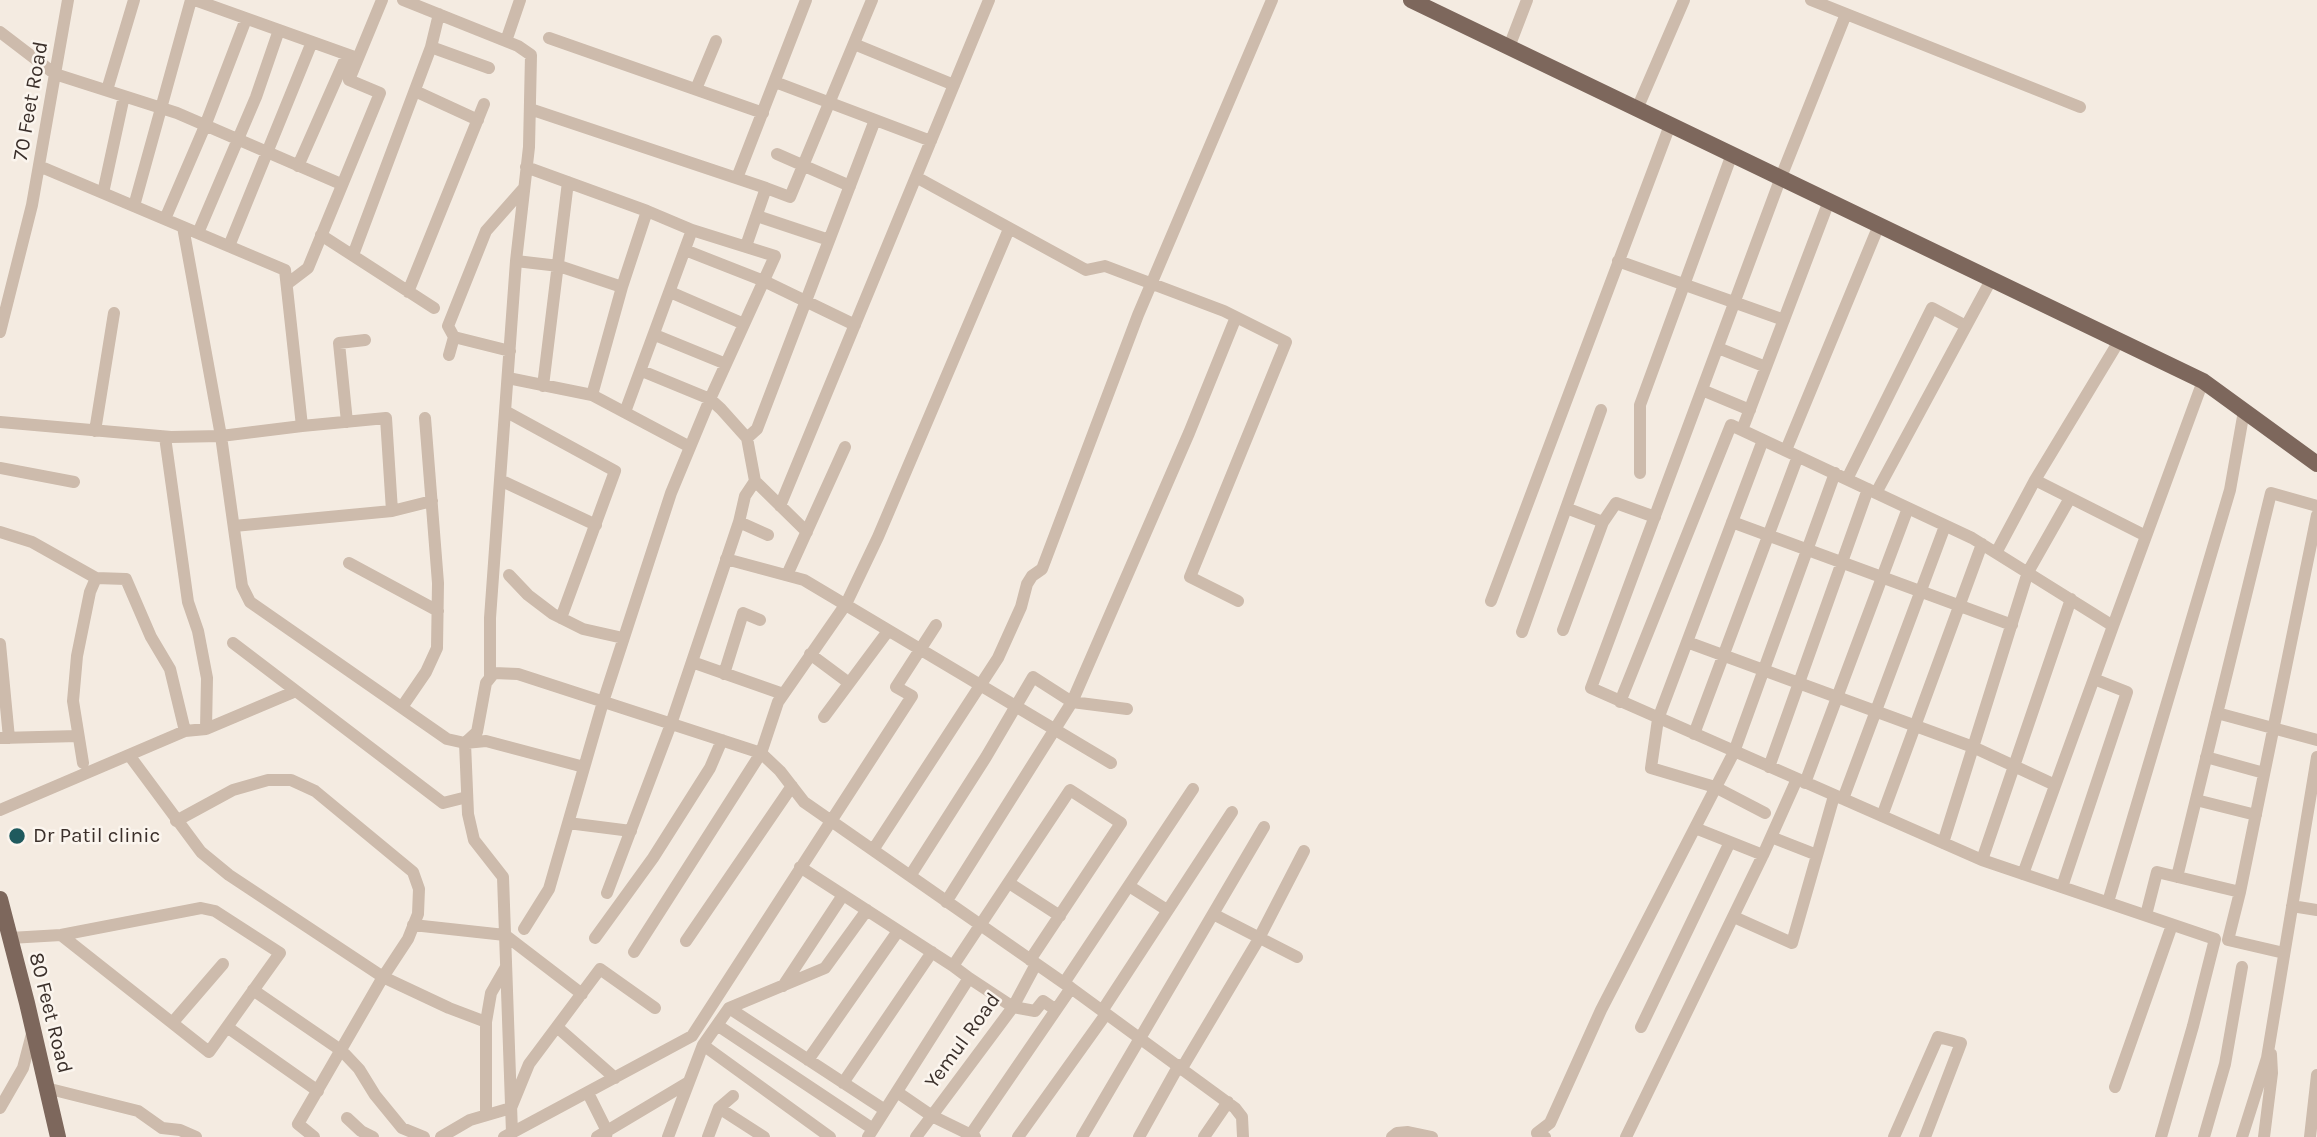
<!DOCTYPE html>
<style>
body{margin:0}
canvas{display:block;background:#f4ebe1}
</style>
<canvas width="2317" height="1137"></canvas>
<script>
const c = document.querySelector('canvas').getContext('2d');
c.lineJoin = 'round';
function shape(rows) {
  const path = new Path2D();
  for (const r of rows) {
    path.moveTo(r[0], r[1]);
    for (let i = 2; i < r.length; i += 2) path.lineTo(r[i], r[i + 1]);
  }
  return path;
}
function trace(path, color, width, dash) {
  c.strokeStyle = color;
  c.lineWidth = width;
  c.lineCap = dash ? 'butt' : 'round';
  c.setLineDash(dash || []);
  c.stroke(path);
}
function label(font, color, halo, rows, align = 'center') {
  c.font = font + ' Karla,sans-serif';
  c.lineWidth = 5;
  c.setLineDash([]);
  c.textBaseline = 'middle';
  c.strokeStyle = halo;
  c.fillStyle = color;
  for (const [text, x, y, turn = 0] of rows) {
    c.save();
    c.translate(x, y);
    c.rotate((+turn || 0) * Math.PI / 180);
    c.textAlign = isNaN(turn) ? turn : align;
    if (halo) c.strokeText(text, 0, 0);
    c.fillText(text, 0, 0);
    c.restore();
  }
}
trace(shape([
 [195,0,357,58],
 [403,0,518,46,531,55,529,147,516,261,500,480,490,618,490,678],
 [1811,0,2080,107],
 [1846,14,1781,177,1591,688,1982,860,2215,939,2193,1026,2161,1137],
 [0,32,55,74,177,113,341,184],
 [549,38,763,113],
 [506,41,520,0],
 [854,44,954,85],
 [431,47,439,14],
 [1509,47,1527,0],
 [775,82,931,141],
 [696,89,716,41],
 [107,90,134,0],
 [415,91,478,120],
 [530,109,766,188,746,246],
 [1637,109,1684,0],
 [777,154,850,186],
 [298,166,347,55],
 [916,177,1086,270,1105,266,1224,311,1286,342,1190,577,1238,601],
 [737,178,806,0],
 [766,188,790,197,872,0],
 [103,193,124,96],
 [134,206,191,0],
 [757,216,829,240],
 [165,219,205,126,246,19],
 [183,227,221,436,242,586,250,602,447,739,465,743,477,732,486,683,494,673,518,674,761,753,780,771,804,802,1071,988,1235,1108,1242,1117,1243,1137],
 [198,233,256,97,279,30],
 [321,235,434,308],
 [229,246,312,42],
 [685,250,764,281,855,325],
 [353,255,431,47,489,68],
 [516,261,559,266,622,287,592,395],
 [1618,261,1784,320],
 [287,284,308,268,380,93,349,80,382,0],
 [622,287,647,211],
 [408,292,484,104],
 [670,292,744,324],
 [0,332,32,205,68,0],
 [655,335,726,364],
 [454,337,448,326,486,231,524,188],
 [1718,348,1766,367],
 [449,355,454,337,510,351],
 [642,371,710,399,721,409,747,438,755,481,807,532],
 [508,378,592,395,690,447],
 [543,386,568,182],
 [1702,390,1750,410],
 [505,411,615,471,561,618],
 [625,412,692,230],
 [0,422,171,437,221,436,302,426,285,270,39,166],
 [347,422,339,343,365,340],
 [1742,430,1829,201],
 [95,431,114,313],
 [165,437,188,602,198,631,207,678,206,729,185,731],
 [747,438,757,429,875,120],
 [1763,440,1658,719,1651,768,1715,787,1765,813],
 [1786,450,1879,225],
 [0,468,74,482],
 [1640,473,1640,405,1732,154],
 [1847,479,1932,308,1966,326],
 [500,480,596,525],
 [2035,480,2146,536],
 [1876,493,1991,280],
 [780,506,989,0],
 [1566,508,1603,522],
 [392,511,432,501],
 [739,522,745,496,755,481],
 [1732,522,2012,625],
 [234,526,392,511,386,418,302,426],
 [0,532,32,542,96,578,126,579,151,637,170,669,185,731,0,810],
 [1996,553,2035,480,2119,341],
 [726,559,804,580,1111,763],
 [349,563,438,611],
 [509,575,528,595,553,614,583,629,623,638],
 [787,575,845,447],
 [1491,601,1670,125],
 [1563,630,1603,522,1616,503,1655,517],
 [1522,632,1601,410],
 [1687,642,1973,747,2055,785],
 [233,643,443,803,467,797],
 [0,644,9,738],
 [810,654,849,683],
 [692,662,783,694],
 [724,674,743,613,760,620],
 [1620,702,1731,425,1972,538,2113,626,2203,381],
 [402,707,426,672,437,648,438,583,425,418],
 [2217,713,2317,740],
 [824,717,888,631],
 [206,729,296,691],
 [1694,734,1798,456],
 [0,738,78,736],
 [129,755,201,852,229,875,383,977,449,1008,486,1022],
 [2206,757,2264,773],
 [83,763,73,701,77,656,90,592,96,578],
 [1769,767,1868,489],
 [1805,783,1908,508],
 [1843,799,1945,526],
 [2196,800,2256,815],
 [1882,816,1982,544],
 [176,821,233,790,268,780,291,780,315,791,413,872,419,889,418,914,408,939,383,977,298,1124,314,1137],
 [568,823,631,831],
 [1695,828,1763,855,1797,779],
 [1771,837,1817,855],
 [1943,843,2028,572,2070,498],
 [873,850,998,658,1021,607,1027,584,1032,576,1042,569,1138,315,1272,0],
 [1982,860,2071,599],
 [800,867,953,966],
 [2023,874,2113,626],
 [910,876,986,757,1033,677,1072,702,1127,709],
 [2177,877,2271,493,2317,506],
 [1009,883,1060,916],
 [1129,886,1167,910],
 [2062,887,2127,692,2094,679],
 [607,893,671,724,739,522,768,535],
 [946,902,1072,702,1189,433,1236,317],
 [2108,902,2230,490,2244,411],
 [2292,906,2317,910],
 [1213,914,1297,957],
 [2146,915,2157,872,2240,892],
 [1734,917,1792,943,1834,796],
 [413,925,505,935,582,994],
 [524,929,549,889,603,702,671,493,710,399,775,256,692,230,647,211,526,167],
 [10,938,61,935,201,908,215,911,280,953,209,1052,61,935],
 [595,938,653,858,710,768,722,740],
 [686,941,792,786],
 [634,952,761,753,778,702,846,604,878,537,1009,229],
 [2284,953,2228,940,2240,892,2317,515],
 [969,978,1013,1007,1035,1011,1043,1001,1056,1010],
 [1064,983,1193,789],
 [783,986,843,895],
 [253,990,342,1051,359,1069,375,1095,402,1128,424,1137],
 [729,1008,885,1110],
 [1102,1011,1232,812],
 [173,1022,223,964],
 [717,1025,873,1129],
 [227,1027,318,1091],
 [557,1027,615,1078],
 [1641,1027,1730,842],
 [703,1045,830,1137],
 [808,1060,898,931],
 [1182,1068,1257,942,1304,851],
 [843,1083,932,952],
 [2115,1087,2172,925],
 [46,1088,138,1111,162,1128,180,1130,196,1137],
 [897,1092,932,1116,975,1137],
 [588,1093,607,1131,606,1137],
 [0,1108,23,1068,33,1030],
 [719,1108,764,1137],
 [486,1115,486,1022,491,993,506,967],
 [347,1118,361,1131,373,1137],
 [512,1133,503,877,474,840,468,814,465,743,486,741,584,767],
 [441,1137,470,1120,511,1108,529,1064,600,969,655,1008],
 [504,1137,692,1036,912,696,896,687,936,625],
 [597,1137,689,1082],
 [668,1137,703,1045,729,1008,825,968,867,910],
 [708,1137,719,1108,733,1096],
 [868,1137,969,978,953,966,1070,790,1121,823,1030,960],
 [916,1137,1013,1007,1036,964],
 [969,1137,1071,988],
 [1018,1137,1106,1014],
 [1082,1137,1264,827],
 [1139,1137,1179,1065],
 [1204,1137,1228,1102],
 [1392,1137,1397,1133,1408,1132,1432,1137],
 [1545,1137,1537,1133,1550,1123,1601,1010,1734,752,1835,473],
 [1626,1137,1763,855],
 [1894,1137,1938,1037,1961,1043,1925,1137],
 [2204,1137,2225,1064,2242,967],
 [2242,1137,2267,1058,2317,757],
 [2264,1137,2272,1073,2271,1054],
 [2310,1137,2317,1075]
]), '#cdbbac', 12);
trace(shape([
 [1411,0,2203,381,2317,464],
 [0,899,27,1003,58,1137]
]), '#7d675c', 16);
for (const [x, y, r, color] of [
 [17,836,9,"#1f5a5e"]
]) {
  const dot = new Path2D();
  dot.arc(x, y, r, 0, 2 * Math.PI);
  c.fillStyle = color;
  c.fill(dot);
  trace(dot, '#fbf5ee', 2.5);
}
label('21px', '#3b302b', '#fbf5ee', [
 ["70 Feet Road",31,101,-80],
 ["80 Feet Road",50,1013,76],
 ["Yemul Road",963,1041,-54]
]);
label('21px', '#3b302b', '#fbf5ee', [
 ["Dr Patil clinic",33,836]
], 'left');
</script>
